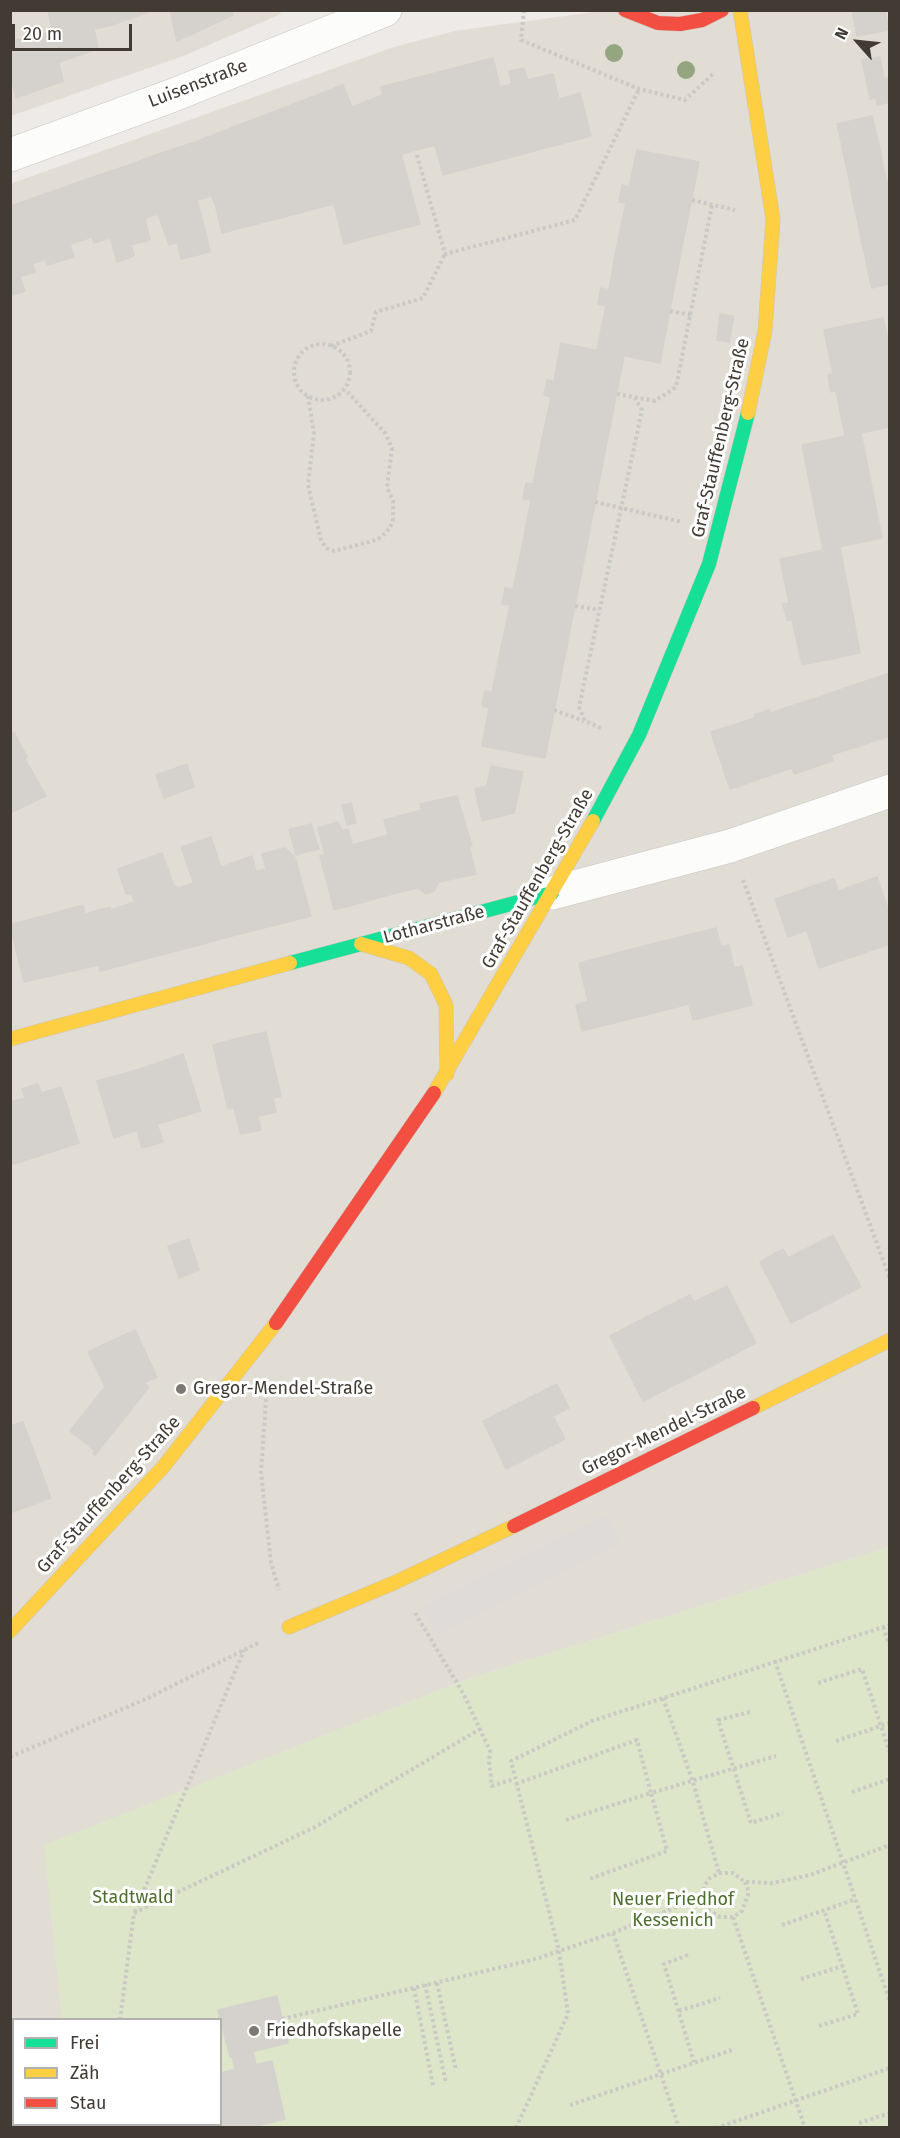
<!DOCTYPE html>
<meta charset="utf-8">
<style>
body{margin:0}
#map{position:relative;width:900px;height:2138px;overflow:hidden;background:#edeae7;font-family:"Fira Sans",sans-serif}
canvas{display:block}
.frame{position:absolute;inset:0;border:12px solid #423b34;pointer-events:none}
.legend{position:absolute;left:12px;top:2018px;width:210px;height:108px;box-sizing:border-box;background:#fff;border:2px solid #b3b1ae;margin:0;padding:8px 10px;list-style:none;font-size:18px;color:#423b34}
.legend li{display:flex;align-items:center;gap:12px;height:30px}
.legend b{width:30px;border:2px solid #b3b1ae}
.north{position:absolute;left:828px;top:12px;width:60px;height:60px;-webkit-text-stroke:4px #fff;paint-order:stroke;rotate:297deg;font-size:16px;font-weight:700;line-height:24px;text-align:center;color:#423b34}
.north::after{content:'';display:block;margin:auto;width:21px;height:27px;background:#423b34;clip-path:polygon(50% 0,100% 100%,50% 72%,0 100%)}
.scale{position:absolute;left:12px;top:24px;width:120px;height:27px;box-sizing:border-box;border:3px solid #423b34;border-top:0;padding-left:8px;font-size:18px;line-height:21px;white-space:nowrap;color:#423b34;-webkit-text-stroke:4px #fff;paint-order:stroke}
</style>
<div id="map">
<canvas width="900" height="2138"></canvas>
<div class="frame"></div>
<ul class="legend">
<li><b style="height:8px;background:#16e098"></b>Frei</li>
<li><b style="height:8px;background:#ffcf43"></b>Zäh</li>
<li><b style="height:8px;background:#f24e42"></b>Stau</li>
</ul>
<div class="north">N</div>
<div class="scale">20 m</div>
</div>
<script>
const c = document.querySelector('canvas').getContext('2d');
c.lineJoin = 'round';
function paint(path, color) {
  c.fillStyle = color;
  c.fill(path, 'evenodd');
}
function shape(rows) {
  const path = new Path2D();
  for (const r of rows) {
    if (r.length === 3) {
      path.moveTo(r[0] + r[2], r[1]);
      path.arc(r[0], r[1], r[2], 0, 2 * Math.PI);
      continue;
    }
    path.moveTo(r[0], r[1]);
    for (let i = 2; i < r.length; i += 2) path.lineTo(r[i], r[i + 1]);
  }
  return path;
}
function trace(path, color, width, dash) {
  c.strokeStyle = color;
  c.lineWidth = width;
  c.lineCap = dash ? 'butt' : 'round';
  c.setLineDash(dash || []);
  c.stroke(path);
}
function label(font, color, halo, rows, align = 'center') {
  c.font = font + ' "Fira Sans",sans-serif';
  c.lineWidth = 6;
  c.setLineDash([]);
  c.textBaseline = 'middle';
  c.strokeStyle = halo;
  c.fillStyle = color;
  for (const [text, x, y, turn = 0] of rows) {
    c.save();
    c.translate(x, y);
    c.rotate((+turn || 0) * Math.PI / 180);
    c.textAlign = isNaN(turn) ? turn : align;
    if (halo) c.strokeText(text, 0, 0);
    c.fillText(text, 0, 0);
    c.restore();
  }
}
paint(shape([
 [279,10,281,14,183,56,11,116,10,11],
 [609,10,889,11,889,1547,468,1679,45,1845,62,2019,14,2020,14,2124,72,2125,72,2128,10,2127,10,184,394,47,455,31]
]), '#e1dcd4');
paint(shape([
 [889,1547,889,2127,72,2127,72,2125,220,2124,220,2020,62,2019,44,1845,468,1679]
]), '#dde6c8');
paint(shape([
 [606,1514,620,1542,437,1634,423,1606]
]), '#dedbd8');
const building = shape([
 [48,10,109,10,112,25,94,29,98,49,59,62,48,10],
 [109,10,151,10,151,11,112,25,109,10],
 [170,10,201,10,205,28,177,41,170,10],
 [201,10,232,10,233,15,205,28,201,10],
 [852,10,885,10,889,30,857,36,852,10],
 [52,32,63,81,16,98,10,73,10,41,52,32],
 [880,57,884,79,890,77,890,102,877,105,876,98,870,99,862,60,880,57],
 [493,58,500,87,512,84,509,71,524,68,528,80,553,74,559,99,580,93,591,136,443,175,435,145,401,154,420,224,344,244,334,204,222,233,200,140,343,85,352,107,383,95,381,87,493,58],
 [872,116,876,133,841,141,837,124,872,116],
 [876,133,880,149,844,157,841,141,876,133],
 [199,141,215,204,211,196,197,200,206,233,185,240,164,152,199,141],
 [880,149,883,166,848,174,844,157,880,149],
 [637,150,699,162,679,262,616,250,626,203,619,202,622,185,629,187,637,150],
 [164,152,185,240,169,245,158,214,145,218,132,164,164,152],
 [132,164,150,240,131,245,134,256,117,262,93,177,132,164],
 [883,166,887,182,851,190,848,174,883,166],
 [93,177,110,238,94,243,92,237,70,244,54,191,93,177],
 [887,182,890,199,854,206,851,190,887,182],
 [54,191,70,244,45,251,47,259,32,264,13,205,54,191],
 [890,199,890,216,858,222,854,206,890,199],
 [13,205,35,272,10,280,10,206,13,205],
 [890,216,890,233,861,239,858,222,890,216],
 [206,233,210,252,189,257,185,240,206,233],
 [890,233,890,250,865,255,861,239,890,233],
 [185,240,189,257,181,259,177,242,185,240],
 [70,244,74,257,47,265,45,251,70,244],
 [616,250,679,262,660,363,597,350,606,306,598,304,601,288,609,290,616,250],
 [890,250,890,267,868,272,865,255,890,250],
 [890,267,890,284,872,288,868,272,890,267],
 [20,277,25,291,10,296,10,280,20,277],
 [720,314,734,316,729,342,717,340,720,314],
 [883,318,890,350,890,427,845,436,836,390,831,392,828,375,833,374,824,330,883,318],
 [561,343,624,356,604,457,541,444,551,397,544,395,547,380,554,381,561,343],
 [861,433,882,538,823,550,802,445,861,433],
 [541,444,604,457,584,560,522,547,531,500,523,499,526,483,533,484,541,444],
 [522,547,584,560,564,661,501,648,510,605,502,604,505,588,513,589,522,547],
 [840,547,860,653,802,665,792,619,787,621,783,604,789,603,780,559,840,547],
 [501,648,564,661,545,758,482,746,489,708,482,706,485,691,492,692,501,648],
 [890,673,890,736,831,755,813,699,890,673],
 [813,699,833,761,794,774,792,768,730,789,711,732,755,718,754,715,769,710,770,713,813,699],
 [14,732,27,757,25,759,46,796,10,813,10,734,14,732],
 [187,764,194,787,164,798,156,775,187,764],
 [491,766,523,772,514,813,482,821,475,789,487,786,491,766],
 [457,796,472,846,469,846,476,874,439,882,420,804,457,796],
 [351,803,356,823,347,825,342,805,351,803],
 [422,810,439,882,434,891,426,894,418,888,404,891,384,820,422,810],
 [338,822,342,830,348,829,353,847,325,855,318,828,338,822],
 [311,824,319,849,306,852,299,827,311,824],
 [299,827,306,852,296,855,289,829,299,827],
 [388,835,404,891,367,901,352,845,388,835],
 [211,837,243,933,214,941,181,847,211,837],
 [353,847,367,901,334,910,320,856,353,847],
 [285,848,294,856,296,861,266,869,262,854,285,848],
 [162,853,174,886,179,888,194,883,214,941,172,952,140,861,162,853],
 [252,856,256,871,225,880,221,867,252,856],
 [140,861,172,952,131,963,111,910,135,902,132,895,126,894,118,869,140,861],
 [296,861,311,916,276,925,262,870,296,861],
 [262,870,276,925,243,933,225,880,262,870],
 [877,877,890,915,890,944,819,968,804,921,844,908,839,891,877,877],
 [834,879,844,908,804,921,807,930,788,937,775,899,834,879],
 [83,905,85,914,110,907,131,963,100,971,99,965,24,982,10,925,83,905],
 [716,928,721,947,729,945,734,968,742,966,752,1005,693,1020,672,939,716,928],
 [672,939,689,1004,642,1016,625,951,672,939],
 [625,951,642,1016,582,1031,576,1005,588,1001,579,963,625,951],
 [266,1032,281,1096,255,1103,239,1038,266,1032],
 [239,1038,255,1103,228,1109,213,1045,239,1038],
 [183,1054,201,1111,157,1124,140,1069,183,1054],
 [140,1069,157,1124,114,1138,97,1081,140,1069],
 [38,1084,41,1093,61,1087,79,1143,23,1161,10,1121,10,1102,25,1098,22,1089,38,1084],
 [273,1099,276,1112,258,1116,255,1103,273,1099],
 [255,1103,261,1130,241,1134,234,1108,255,1103],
 [10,1121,23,1161,10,1165,10,1121],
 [157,1124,163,1142,142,1148,137,1131,157,1124],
 [833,1235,861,1287,791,1323,760,1262,783,1249,788,1258,833,1235],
 [189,1239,199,1270,179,1278,168,1246,189,1239],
 [727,1286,756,1343,700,1372,666,1307,690,1295,694,1302,727,1286],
 [666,1307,700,1372,643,1401,610,1336,666,1307],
 [135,1330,157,1377,144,1383,149,1387,95,1455,93,1454,95,1451,70,1431,105,1387,88,1352,135,1330],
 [557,1384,569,1408,553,1416,565,1439,506,1469,483,1421,557,1384],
 [23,1422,51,1498,10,1513,10,1426,23,1422],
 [277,1996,288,2043,230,2057,218,2010,277,1996],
 [253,2051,256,2064,235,2069,232,2056,253,2051],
 [272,2061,285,2119,249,2128,203,2128,203,2124,220,2124,220,2073,272,2061]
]);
paint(building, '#d5d2ce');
trace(building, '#d5d1cd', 1.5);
const street = shape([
 [10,155,171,96,385,10],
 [552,893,730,846,890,791]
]);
const fast = shape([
 [593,821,639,735,709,564,748,413],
 [290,963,552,893]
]);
const slow = shape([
 [740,10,773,219,765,331,748,413],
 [361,944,409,958,431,974,446,1005,447,1074],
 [10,1039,290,963],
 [434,1093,593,821],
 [753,1408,890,1340],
 [289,1627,396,1582,514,1526],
 [10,1631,164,1466,276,1323]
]);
const jam = shape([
 [625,10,658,23,680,24,702,20,722,10],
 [276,1323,434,1093],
 [514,1526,753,1408]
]);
trace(street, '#c9c6c3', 34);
trace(fast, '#ccc6be', 15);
trace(slow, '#ccc6be', 15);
trace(jam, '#ccc6be', 15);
trace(shape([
 [524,10,521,40,639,89,685,100,713,74],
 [417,155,445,254,575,220,639,89],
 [692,200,735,210],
 [670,311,691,315],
 [322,372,28],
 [331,346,371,331,376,312,423,298,445,254],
 [617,394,655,401,676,387,712,205],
 [308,396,314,434,308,485,321,540,326,548,334,551,377,540,386,533,393,522,393,501,387,487,392,448,385,433,345,389],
 [595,502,682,522],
 [575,606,599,610],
 [554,710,584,721],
 [601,728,585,721,579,707,642,410,635,398],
 [743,880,890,1279],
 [266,1399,261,1472,271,1563,279,1590],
 [415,1613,463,1693,490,1751,489,1762,492,1786,514,1779],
 [883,1627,890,1646],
 [775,1661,890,2002],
 [818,1683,862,1669,890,1753],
 [663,1698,693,1782,719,1873],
 [750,1712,718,1720,751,1823,783,1813],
 [836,1741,890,1723],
 [10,1757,148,1698,258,1643],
 [516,1784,637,1740,651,1793,776,1756],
 [852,1792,890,1779],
 [566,1820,651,1793,667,1851,589,1879],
 [745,1882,749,1892,742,1911,733,1917,720,1917,707,1909,703,1896,704,1886,710,1878,719,1873,733,1873,745,1882,773,1883,810,1875,890,1845],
 [135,1912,244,1650],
 [733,1917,805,2128],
 [782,1925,856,1899],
 [613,1933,679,2128],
 [688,1955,664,1964,694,2062],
 [801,1979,843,1966],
 [437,1983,456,2070],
 [425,1984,446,2083],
 [414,1988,433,2085],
 [679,2011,720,1998],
 [282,2019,532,1960,613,1933,703,1896],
 [120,2020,134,1913,315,1827,480,1729],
 [819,2026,858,2014,824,1910],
 [570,2105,735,2049],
 [859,2123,890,2113],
 [135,2124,135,2128],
 [516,2128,568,2014,559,1951,511,1761,592,1721,890,1625],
 [716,2128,890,2068]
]), '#cbc9c6', 4, [3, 3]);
trace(street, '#fcfcfb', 33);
trace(fast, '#16e098', 14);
trace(slow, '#ffcf43', 14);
trace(jam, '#f24e42', 14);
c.fillStyle = '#94a680';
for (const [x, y] of [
 [614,53],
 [686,70]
]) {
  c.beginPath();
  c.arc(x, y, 9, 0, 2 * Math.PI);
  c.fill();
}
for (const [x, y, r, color] of [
 [181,1389,6,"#7e7873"],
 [254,2031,6,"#7e7873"]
]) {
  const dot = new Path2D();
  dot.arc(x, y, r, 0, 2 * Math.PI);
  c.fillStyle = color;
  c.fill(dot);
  trace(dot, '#fff', 2);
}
label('18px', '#423b34', '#fff', [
 ["Luisenstraße",198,84,-21],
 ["Graf-Stauffenberg-Straße",721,438,-77],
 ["Graf-Stauffenberg-Straße",538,879,-60],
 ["Lotharstraße",434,925,-15],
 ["Gregor-Mendel-Straße",664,1431,-26],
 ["Graf-Stauffenberg-Straße",109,1495,-48]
]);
label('18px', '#423b34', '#fff', [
 ["Gregor-Mendel-Straße",193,1389],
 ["Friedhofskapelle",266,2031]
], 'left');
label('18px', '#4c6f2c', '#fff', [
 ["Stadtwald",133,1898],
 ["Neuer Friedhof",673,1900],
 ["Kessenich",673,1921]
]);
</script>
